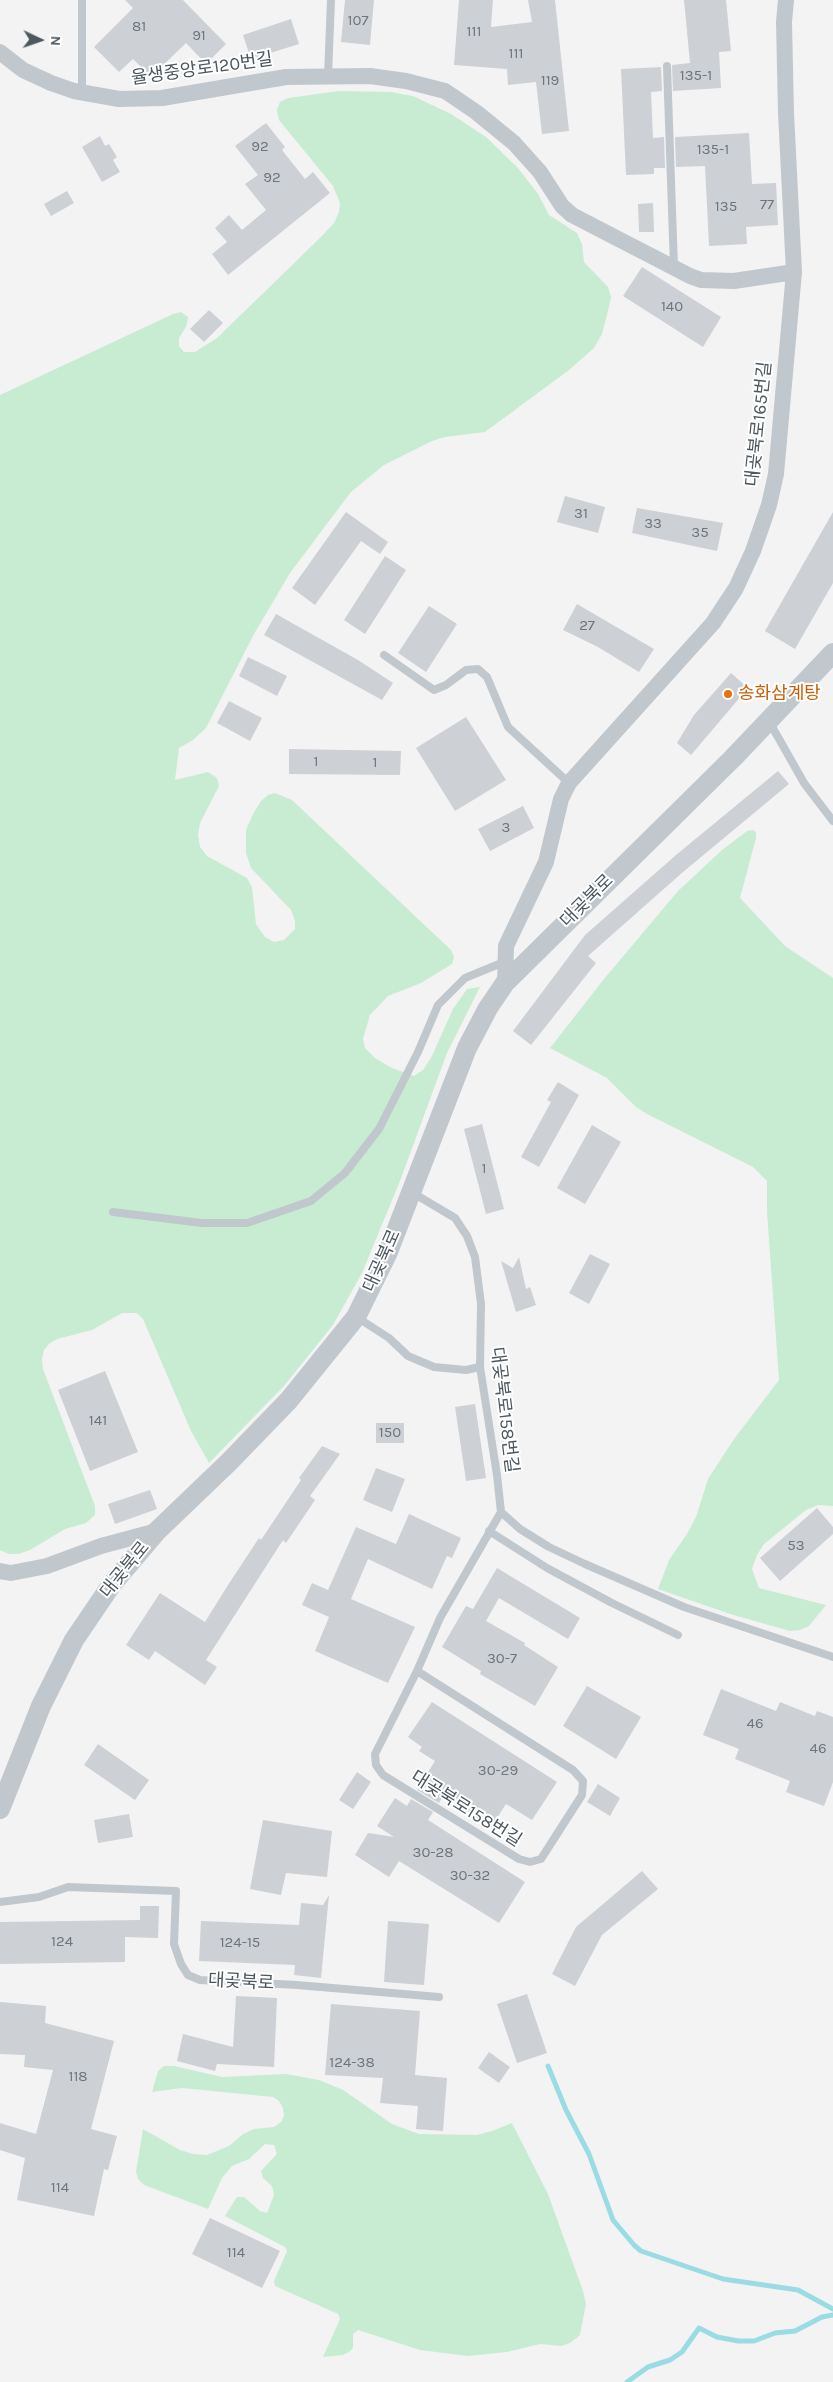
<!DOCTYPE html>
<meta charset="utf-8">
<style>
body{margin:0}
#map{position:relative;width:833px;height:2382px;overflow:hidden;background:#f4f3f3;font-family:Karla,sans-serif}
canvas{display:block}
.north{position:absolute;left:15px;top:15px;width:50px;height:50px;-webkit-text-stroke:4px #fff;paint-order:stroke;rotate:93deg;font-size:14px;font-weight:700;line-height:20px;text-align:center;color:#4c575e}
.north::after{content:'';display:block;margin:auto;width:18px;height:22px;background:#4c575e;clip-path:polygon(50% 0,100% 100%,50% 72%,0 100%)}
</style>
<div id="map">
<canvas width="833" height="2382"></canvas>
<div class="north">N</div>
</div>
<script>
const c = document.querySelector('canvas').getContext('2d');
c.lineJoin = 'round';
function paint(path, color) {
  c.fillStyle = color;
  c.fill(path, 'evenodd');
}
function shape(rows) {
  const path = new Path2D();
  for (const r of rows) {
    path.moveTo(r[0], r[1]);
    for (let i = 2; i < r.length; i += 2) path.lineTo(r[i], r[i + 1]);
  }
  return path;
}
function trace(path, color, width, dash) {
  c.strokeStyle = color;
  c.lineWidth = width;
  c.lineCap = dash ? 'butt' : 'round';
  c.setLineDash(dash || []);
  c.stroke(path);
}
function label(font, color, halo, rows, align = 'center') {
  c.font = font + ' Karla,"Noto Sans KR",sans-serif';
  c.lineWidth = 4;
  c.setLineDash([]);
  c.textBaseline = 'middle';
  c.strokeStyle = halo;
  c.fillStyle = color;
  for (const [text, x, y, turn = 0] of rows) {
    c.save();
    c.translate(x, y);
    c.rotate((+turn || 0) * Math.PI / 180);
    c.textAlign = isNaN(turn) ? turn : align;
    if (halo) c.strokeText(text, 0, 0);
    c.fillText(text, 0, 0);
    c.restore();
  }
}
paint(shape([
 [339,91,391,92,413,96,451,114,486,137,518,168,538,194,549,215,577,233,582,244,584,262,608,287,611,297,608,311,602,334,594,348,569,370,485,432,445,437,432,441,384,465,351,492,290,573,254,634,206,728,193,740,179,748,175,780,208,772,217,778,219,786,200,823,198,835,200,847,207,856,247,878,252,887,256,924,265,937,274,942,284,940,295,929,295,921,291,910,251,868,246,853,246,830,253,814,261,801,268,795,275,793,292,800,451,950,454,957,452,964,421,983,388,996,370,1015,363,1039,365,1048,375,1058,392,1068,414,1076,423,1070,431,1058,453,1009,467,989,480,987,447,1053,400,1181,362,1273,333,1325,284,1386,209,1463,191,1431,143,1319,137,1313,122,1313,92,1330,57,1339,49,1344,44,1350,42,1359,43,1369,95,1506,95,1515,86,1523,65,1529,30,1550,18,1554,9,1554,0,1550,0,395,173,314,181,312,188,317,186,327,179,338,179,346,184,352,195,352,217,338,322,236,334,223,339,212,340,203,333,186,279,120,277,110,280,102,288,98],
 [753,830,756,832,756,838,740,898,785,946,833,978,833,1506,818,1505,806,1510,764,1544,757,1555,752,1569,759,1588,826,1605,809,1626,800,1630,790,1631,730,1614,658,1589,669,1560,687,1534,696,1517,708,1479,734,1439,779,1380,767,1212,767,1181,753,1167,647,1114,636,1107,607,1078,550,1048,604,979,678,891,722,850,747,831],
 [164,2066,174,2066,222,2077,286,2074,319,2080,343,2090,392,2124,419,2134,477,2135,492,2131,512,2123,548,2194,583,2291,586,2304,580,2335,570,2343,561,2346,540,2344,507,2352,468,2356,420,2350,358,2330,353,2334,353,2348,349,2352,343,2355,323,2357,340,2319,338,2314,275,2286,274,2281,287,2251,285,2247,225,2216,237,2197,244,2197,260,2211,267,2213,274,2195,272,2186,263,2178,261,2171,277,2154,274,2145,265,2144,249,2159,232,2166,222,2178,208,2209,144,2185,138,2179,136,2172,143,2129,180,2150,193,2154,207,2155,229,2146,243,2134,254,2129,274,2127,281,2122,284,2116,283,2108,279,2101,273,2097,182,2088,152,2092,158,2071]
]), '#c7ecd1');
trace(shape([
 [548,2066,566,2110,589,2154,613,2220,634,2245,641,2251,723,2279,798,2290,833,2309],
 [627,2382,648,2367,670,2360,682,2352,699,2328,717,2337,738,2341,754,2341,775,2333,795,2331,822,2317,833,2315]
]), '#9adce3', 5);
paint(shape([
 [125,0,183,0,226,44,206,64,186,43,151,77,133,59,119,72,94,47,133,8],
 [345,0,374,0,370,45,341,42],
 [459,0,493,0,491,27,532,22,528,0,555,0,569,131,542,134,536,82,508,85,507,69,454,65],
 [684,0,726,0,731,51,719,52,721,88,673,91,672,65,690,63],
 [291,19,299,44,251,59,243,35],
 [661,67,662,91,651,92,653,138,664,137,665,168,654,168,654,174,626,175,621,69],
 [266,123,285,147,282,150,305,179,313,172,330,193,228,275,212,254,227,242,215,228,229,215,242,230,266,210,245,184,258,175,235,146],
 [749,133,752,184,776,183,778,225,746,227,747,244,709,246,705,166,676,167,675,137],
 [100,136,105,146,109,144,117,157,113,160,120,172,102,182,82,147],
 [67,191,74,203,51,216,44,204],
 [653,203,654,232,639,232,638,204],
 [642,267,721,317,703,347,623,296],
 [209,310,223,323,204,342,190,329],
 [565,496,605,507,598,533,557,522],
 [637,508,723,523,717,551,632,533],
 [346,512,388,542,380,554,361,541,315,605,292,588],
 [833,512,833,583,795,649,765,631],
 [385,556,406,570,365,634,344,620],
 [577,604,654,649,639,672,598,647,563,630],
 [429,606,457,624,426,672,398,653],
 [276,614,358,660,393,683,382,700,264,635],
 [248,657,287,676,277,696,239,676],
 [731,673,748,688,691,755,677,743,694,715],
 [229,701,262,718,250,741,217,723],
 [466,717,506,780,455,811,416,748],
 [289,749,401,751,400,775,289,774],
 [778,771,789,784,683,872,588,956,596,963,531,1045,513,1031,585,935,676,855],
 [523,806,534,828,490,851,478,829],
 [558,1082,579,1095,539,1167,521,1157,551,1102,547,1100],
 [482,1124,504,1209,486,1214,464,1129],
 [592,1125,621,1142,585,1204,557,1188],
 [590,1254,610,1264,589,1304,569,1293],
 [519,1257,526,1289,530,1287,536,1305,516,1312,501,1261,513,1268],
 [105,1371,138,1452,90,1471,58,1390],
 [475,1404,486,1478,466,1481,455,1407],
 [376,1423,404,1423,404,1443,376,1443],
 [322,1446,340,1454,310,1496,315,1500,286,1543,283,1540,206,1660,217,1667,205,1685,155,1651,149,1660,126,1645,160,1593,205,1622,228,1585,259,1538,261,1540,301,1480,299,1478],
 [376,1468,405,1479,392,1512,363,1500],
 [150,1490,157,1509,115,1524,108,1504],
 [817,1508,833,1527,833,1534,780,1581,760,1558],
 [409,1514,461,1538,452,1558,447,1556,432,1589,368,1559,351,1599,415,1627,388,1683,315,1651,329,1617,302,1605,312,1583,328,1590,356,1527,396,1544],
 [497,1568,580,1618,568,1639,499,1598,486,1621,525,1643,524,1645,558,1667,535,1706,480,1674,481,1671,442,1647,466,1606,473,1609],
 [587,1686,641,1717,616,1759,563,1726],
 [721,1689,776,1711,780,1702,815,1716,817,1711,833,1717,833,1782,824,1806,786,1792,790,1781,735,1759,739,1749,703,1735],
 [432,1702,557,1782,532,1820,506,1804,491,1827,443,1796,439,1803,417,1790,435,1761,419,1751,422,1747,408,1737],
 [98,1744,149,1780,135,1800,84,1765],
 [357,1772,371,1782,353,1809,339,1800],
 [598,1784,620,1798,610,1816,587,1802],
 [395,1798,407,1806,411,1799,433,1812,428,1820,525,1882,499,1923,399,1861,389,1877,355,1855,368,1833,394,1837,377,1826],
 [129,1814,133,1837,98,1843,94,1820],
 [263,1820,332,1831,327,1877,286,1873,281,1895,250,1889],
 [642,1871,658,1889,602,1935,575,1986,552,1974,576,1927],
 [329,1895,321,1978,294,1975,295,1965,199,1961,201,1921,299,1925,301,1903,323,1905],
 [140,1906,159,1906,158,1938,125,1937,125,1962,0,1964,0,1922,140,1920],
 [388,1921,429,1924,424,1985,384,1982],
 [527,1994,547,2053,517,2063,497,2004],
 [236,1996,277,1998,274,2067,217,2064,215,2071,177,2061,183,2034,233,2047],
 [0,2002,46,2006,45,2023,114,2041,91,2129,117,2136,108,2170,104,2169,94,2216,17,2200,25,2158,0,2150,0,2123,36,2134,53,2070,24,2067,25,2055,0,2054],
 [331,2004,420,2011,415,2075,447,2078,443,2131,416,2129,418,2106,380,2103,383,2078,325,2075],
 [489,2052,510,2067,499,2083,478,2068],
 [210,2218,280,2251,262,2288,192,2254]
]), '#cdd0d4');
trace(shape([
 [667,66,674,267],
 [328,76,331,0],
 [82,93,82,0],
 [384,655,434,690,446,685,466,670,478,669,487,677,508,727,569,783],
 [770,723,804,783,833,821],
 [413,1193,455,1218,467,1236,475,1257,481,1304,480,1367,497,1475,501,1512,520,1529,549,1547,585,1564,684,1607,833,1657],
 [113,1212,202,1223,247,1223,311,1201,345,1173,379,1129,418,1052,438,1005,465,978,504,962],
 [358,1318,389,1338,408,1356,434,1367,466,1370,480,1367],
 [489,1531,547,1568,612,1603,678,1635],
 [417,1671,573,1770,583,1781,582,1795,541,1859,530,1862,519,1859,383,1775,376,1765,375,1754,417,1671,440,1618,501,1512],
 [0,1902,39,1897,68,1887,176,1891,174,1944,181,1964,188,1975,200,1980,297,1985,439,1997]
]), '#c0c8cd', 8);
trace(shape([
 [0,52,23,70,51,83,74,91,119,99,162,98,286,77,370,76,406,81,445,91,476,112,514,143,540,172,562,206,572,215,690,276,701,280,734,281,794,272],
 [505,983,506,946,546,862,561,799,569,783,713,623,736,588,753,551,769,505,776,474,794,272,786,113,784,22,786,0],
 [0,1571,11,1573,47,1566,101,1546,157,1531]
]), '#c0c8cd', 16);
trace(shape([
 [0,1809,41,1706,74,1640,112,1584,157,1531,229,1462,289,1400,356,1317,388,1252,467,1048,488,1008,505,983,733,758,833,653]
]), '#c0c8cd', 20);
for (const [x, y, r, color] of [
 [728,694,5,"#e8710a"]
]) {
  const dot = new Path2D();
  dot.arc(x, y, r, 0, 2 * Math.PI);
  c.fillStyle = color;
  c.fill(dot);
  trace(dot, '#fff', 2);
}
label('15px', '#6c757c', null, [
 ["107",358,21],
 ["81",139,27],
 ["111",474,32],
 ["91",199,36],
 ["111",516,54],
 ["135-1",696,76],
 ["119",550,81],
 ["92",260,147],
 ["135-1",713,150],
 ["92",272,178],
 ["77",767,205],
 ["135",726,207],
 ["140",672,307],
 ["31",581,514],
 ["33",653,524],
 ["35",700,533],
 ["27",587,626],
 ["1",316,762],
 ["1",375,763],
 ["3",506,828],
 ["1",484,1169],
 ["141",98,1421],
 ["150",390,1433],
 ["53",796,1546],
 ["30-7",502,1659],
 ["46",755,1724],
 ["46",818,1749],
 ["30-29",498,1771],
 ["30-28",433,1853],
 ["30-32",470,1876],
 ["124",62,1942],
 ["124-15",240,1943],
 ["124-38",352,2063],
 ["118",78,2077],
 ["114",60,2188],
 ["114",236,2253]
]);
label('18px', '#4c575e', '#fff', [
 ["율생중앙로120번길",202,69,-8],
 ["대곶북로165번길",759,424,-84],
 ["대곶북로",587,901,-45],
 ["대곶북로",382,1261,-66],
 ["대곶북로158번길",504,1410,83],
 ["대곶북로",125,1570,-51],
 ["대곶북로158번길",466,1809,32],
 ["대곶북로",241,1982,3]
]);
label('18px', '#c56008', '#fff', [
 ["송화삼계탕",738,694]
], 'left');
</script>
